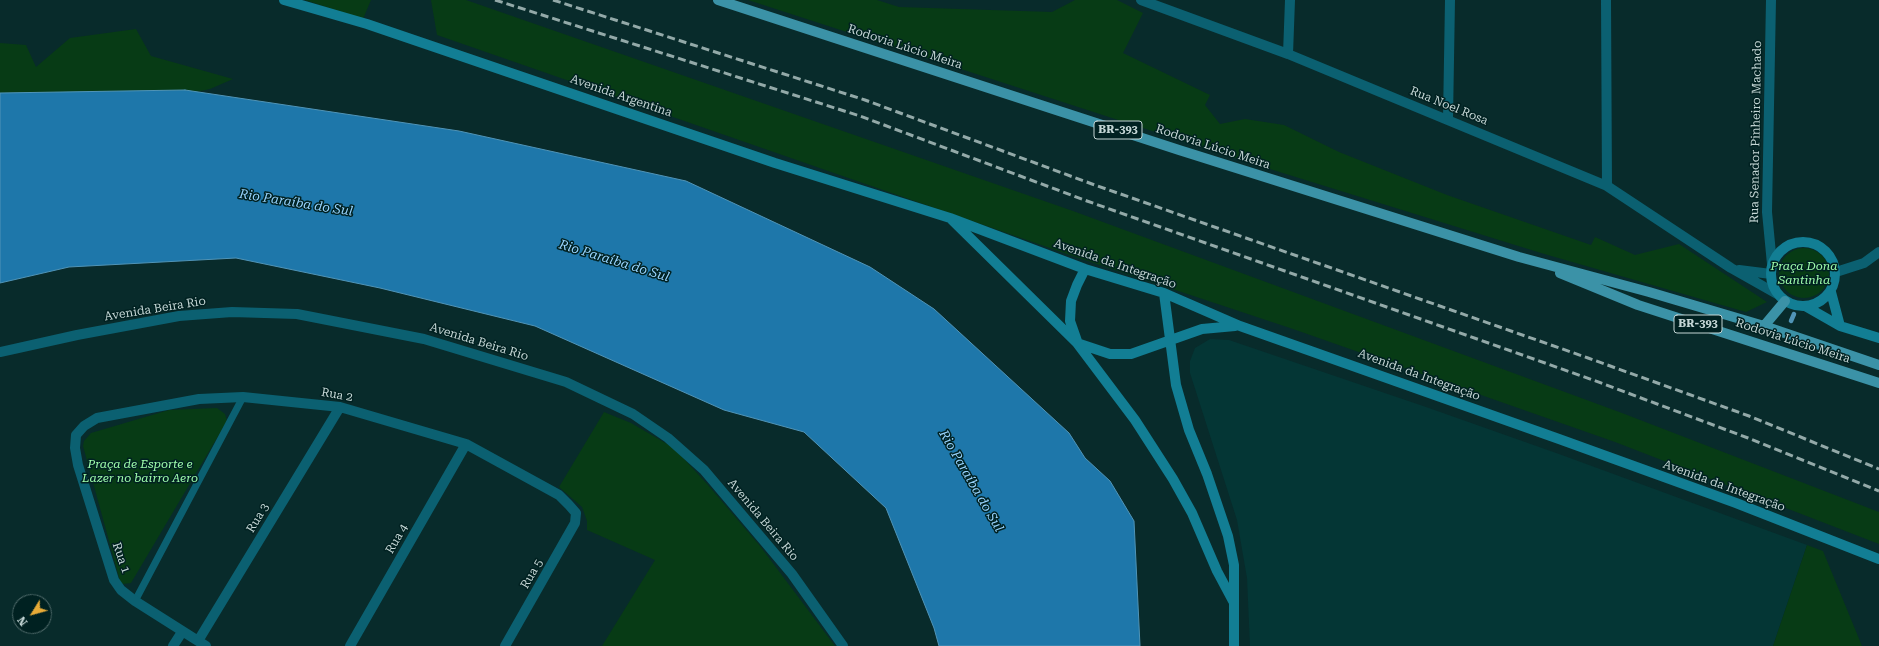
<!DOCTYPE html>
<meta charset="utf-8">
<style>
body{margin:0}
#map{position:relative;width:1879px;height:646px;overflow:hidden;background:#082b2b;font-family:"Roboto Serif",serif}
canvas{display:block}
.north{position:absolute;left:12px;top:594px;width:40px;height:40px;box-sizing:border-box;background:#002121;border:1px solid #4e6969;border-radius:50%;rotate:233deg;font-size:11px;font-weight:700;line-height:16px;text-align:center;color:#c4d6d5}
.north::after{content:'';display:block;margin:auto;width:14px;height:18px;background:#e8ab37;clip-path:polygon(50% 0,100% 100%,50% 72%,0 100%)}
</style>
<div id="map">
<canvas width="1879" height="646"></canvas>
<div class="north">N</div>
</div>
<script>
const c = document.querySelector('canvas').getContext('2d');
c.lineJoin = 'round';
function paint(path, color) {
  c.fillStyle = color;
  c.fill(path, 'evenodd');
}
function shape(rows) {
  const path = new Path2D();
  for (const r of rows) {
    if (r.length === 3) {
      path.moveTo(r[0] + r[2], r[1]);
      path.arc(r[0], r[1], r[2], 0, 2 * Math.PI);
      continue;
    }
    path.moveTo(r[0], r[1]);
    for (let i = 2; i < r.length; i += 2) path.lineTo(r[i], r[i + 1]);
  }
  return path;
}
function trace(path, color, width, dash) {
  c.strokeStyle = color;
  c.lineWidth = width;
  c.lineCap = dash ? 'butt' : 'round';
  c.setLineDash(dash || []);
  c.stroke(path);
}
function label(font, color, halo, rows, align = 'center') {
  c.font = font + ' "Roboto Serif",serif';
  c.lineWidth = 3;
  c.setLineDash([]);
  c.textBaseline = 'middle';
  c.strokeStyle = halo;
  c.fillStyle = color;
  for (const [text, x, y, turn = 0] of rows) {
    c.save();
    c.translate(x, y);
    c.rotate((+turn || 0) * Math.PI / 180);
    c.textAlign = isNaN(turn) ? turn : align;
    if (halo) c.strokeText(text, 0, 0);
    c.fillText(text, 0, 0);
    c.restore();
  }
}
paint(shape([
 [1210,339,1229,340,1426,407,1559,454,1807,545,1773,646,1250,646,1247,578,1237,520,1190,373,1190,361,1195,348]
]), '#043635');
paint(shape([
 [305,0,371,0,363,19],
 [431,0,466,0,1073,211,1622,413,1879,512,1879,544,1615,442,1293,329,1070,255,437,35],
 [748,0,877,0,899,7,1052,12,1075,0,1117,0,1143,13,1123,53,1210,95,1205,105,1220,124,1245,119,1284,125,1339,152,1447,195,1591,245,1595,237,1635,255,1679,244,1767,302,1746,312,1541,253,1257,165],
 [136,29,151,56,233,79,210,89,0,135,0,43,26,45,36,67,70,38],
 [1804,273,25],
 [217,408,225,414,227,421,131,583,123,584,120,581,83,446,84,441,91,433,169,410],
 [604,412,631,423,674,448,708,485,760,546,835,646,602,646,655,560,587,530,587,521,582,507,559,487],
 [1807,545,1823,551,1862,646,1773,646]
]), '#073b15');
const water = shape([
 [185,90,459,131,686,181,870,267,934,309,1069,433,1085,458,1110,481,1134,521,1140,646,939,646,934,628,886,508,804,432,724,410,535,326,380,288,236,258,69,267,0,283,0,93,185,90]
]);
paint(water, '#1e77aa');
trace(water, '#5094b7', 1);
trace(shape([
 [1791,321,1794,314]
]), '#5094b7', 4.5);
trace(shape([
 [135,601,243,397]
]), '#0b6071', 7);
trace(shape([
 [1141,0,1288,54,1607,186,1731,268,1777,294],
 [1606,0,1607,186],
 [1771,0,1767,212,1772,264],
 [1288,54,1290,0],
 [1448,119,1450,0],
 [1739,270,1771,274],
 [1836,272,1864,263,1879,252],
 [0,352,77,335,179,316,232,312,297,314,424,339,566,382,633,414,668,438,704,470,792,574,843,646],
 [198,641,340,407],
 [173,646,182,632],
 [206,646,135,601,121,590,114,580,78,465,75,448,76,435,84,426,97,418,199,399,243,397,340,407,466,444,559,495,569,505,576,513,575,523,505,646],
 [350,646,466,444]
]), '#0b6071', 10);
trace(shape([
 [284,0,367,24,775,163,950,218,1085,269,1164,293,1240,326,1559,439,1736,503,1879,559],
 [952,220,1077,343,1135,420,1173,479,1192,513,1217,571,1233,601],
 [1803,274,32],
 [1831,292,1840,326],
 [1164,293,1176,385,1189,430,1207,474,1228,536,1234,565,1234,646],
 [1805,306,1840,326,1879,338],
 [1077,341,1070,321,1071,301,1077,285,1085,269],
 [1077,343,1110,354,1131,354,1202,329,1235,326]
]), '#127e94', 10);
trace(shape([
 [718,0,1179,150,1519,257,1649,292,1764,326,1879,365],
 [1560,273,1638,305,1879,383],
 [1764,326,1785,301]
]), '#3b92a7', 10);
trace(shape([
 [495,0,860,116,1087,201,1593,380,1748,438,1879,491],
 [553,0,865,100,1092,184,1588,358,1749,416,1879,469]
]), '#93a9a8', 3, [8, 4]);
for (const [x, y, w] of [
 [1118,130,48],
 [1698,324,48]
]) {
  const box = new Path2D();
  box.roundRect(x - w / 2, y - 9, w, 18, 3);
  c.fillStyle = '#002121';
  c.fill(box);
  trace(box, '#c4d6d5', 1);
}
label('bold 11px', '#c4d6d5', null, [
 ["BR-393",1118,130],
 ["BR-393",1698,324]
]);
label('12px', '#c4d6d5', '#002121', [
 ["Rodovia Lúcio Meira",905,47,18],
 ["Avenida Argentina",621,96,19],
 ["Rua Noel Rosa",1449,106,22],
 ["Rua Senador Pinheiro Machado",1756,132,-89],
 ["Rodovia Lúcio Meira",1213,147,18],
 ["Avenida da Integração",1115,264,19],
 ["Avenida Beira Rio",155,309,-9],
 ["Rodovia Lúcio Meira",1793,341,18],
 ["Avenida Beira Rio",479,342,17],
 ["Avenida da Integração",1419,375,20],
 ["Rua 2",337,395,10],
 ["Avenida da Integração",1724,486,20],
 ["Rua 3",258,518,-59],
 ["Avenida Beira Rio",763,520,50],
 ["Rua 4",397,539,-60],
 ["Rua 1",121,558,71],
 ["Rua 5",532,574,-60]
]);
label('italic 12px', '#9efcab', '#002121', [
 ["Praça Dona",1804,266],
 ["Santinha",1804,280],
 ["Praça de Esporte e",140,464],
 ["Lazer no bairro Aero",140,478]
]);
label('italic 13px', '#97d3fd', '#002121', [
 ["Rio Paraíba do Sul",296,203,9],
 ["Rio Paraíba do Sul",614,261,17],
 ["Rio Paraíba do Sul",971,481,60]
]);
</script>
